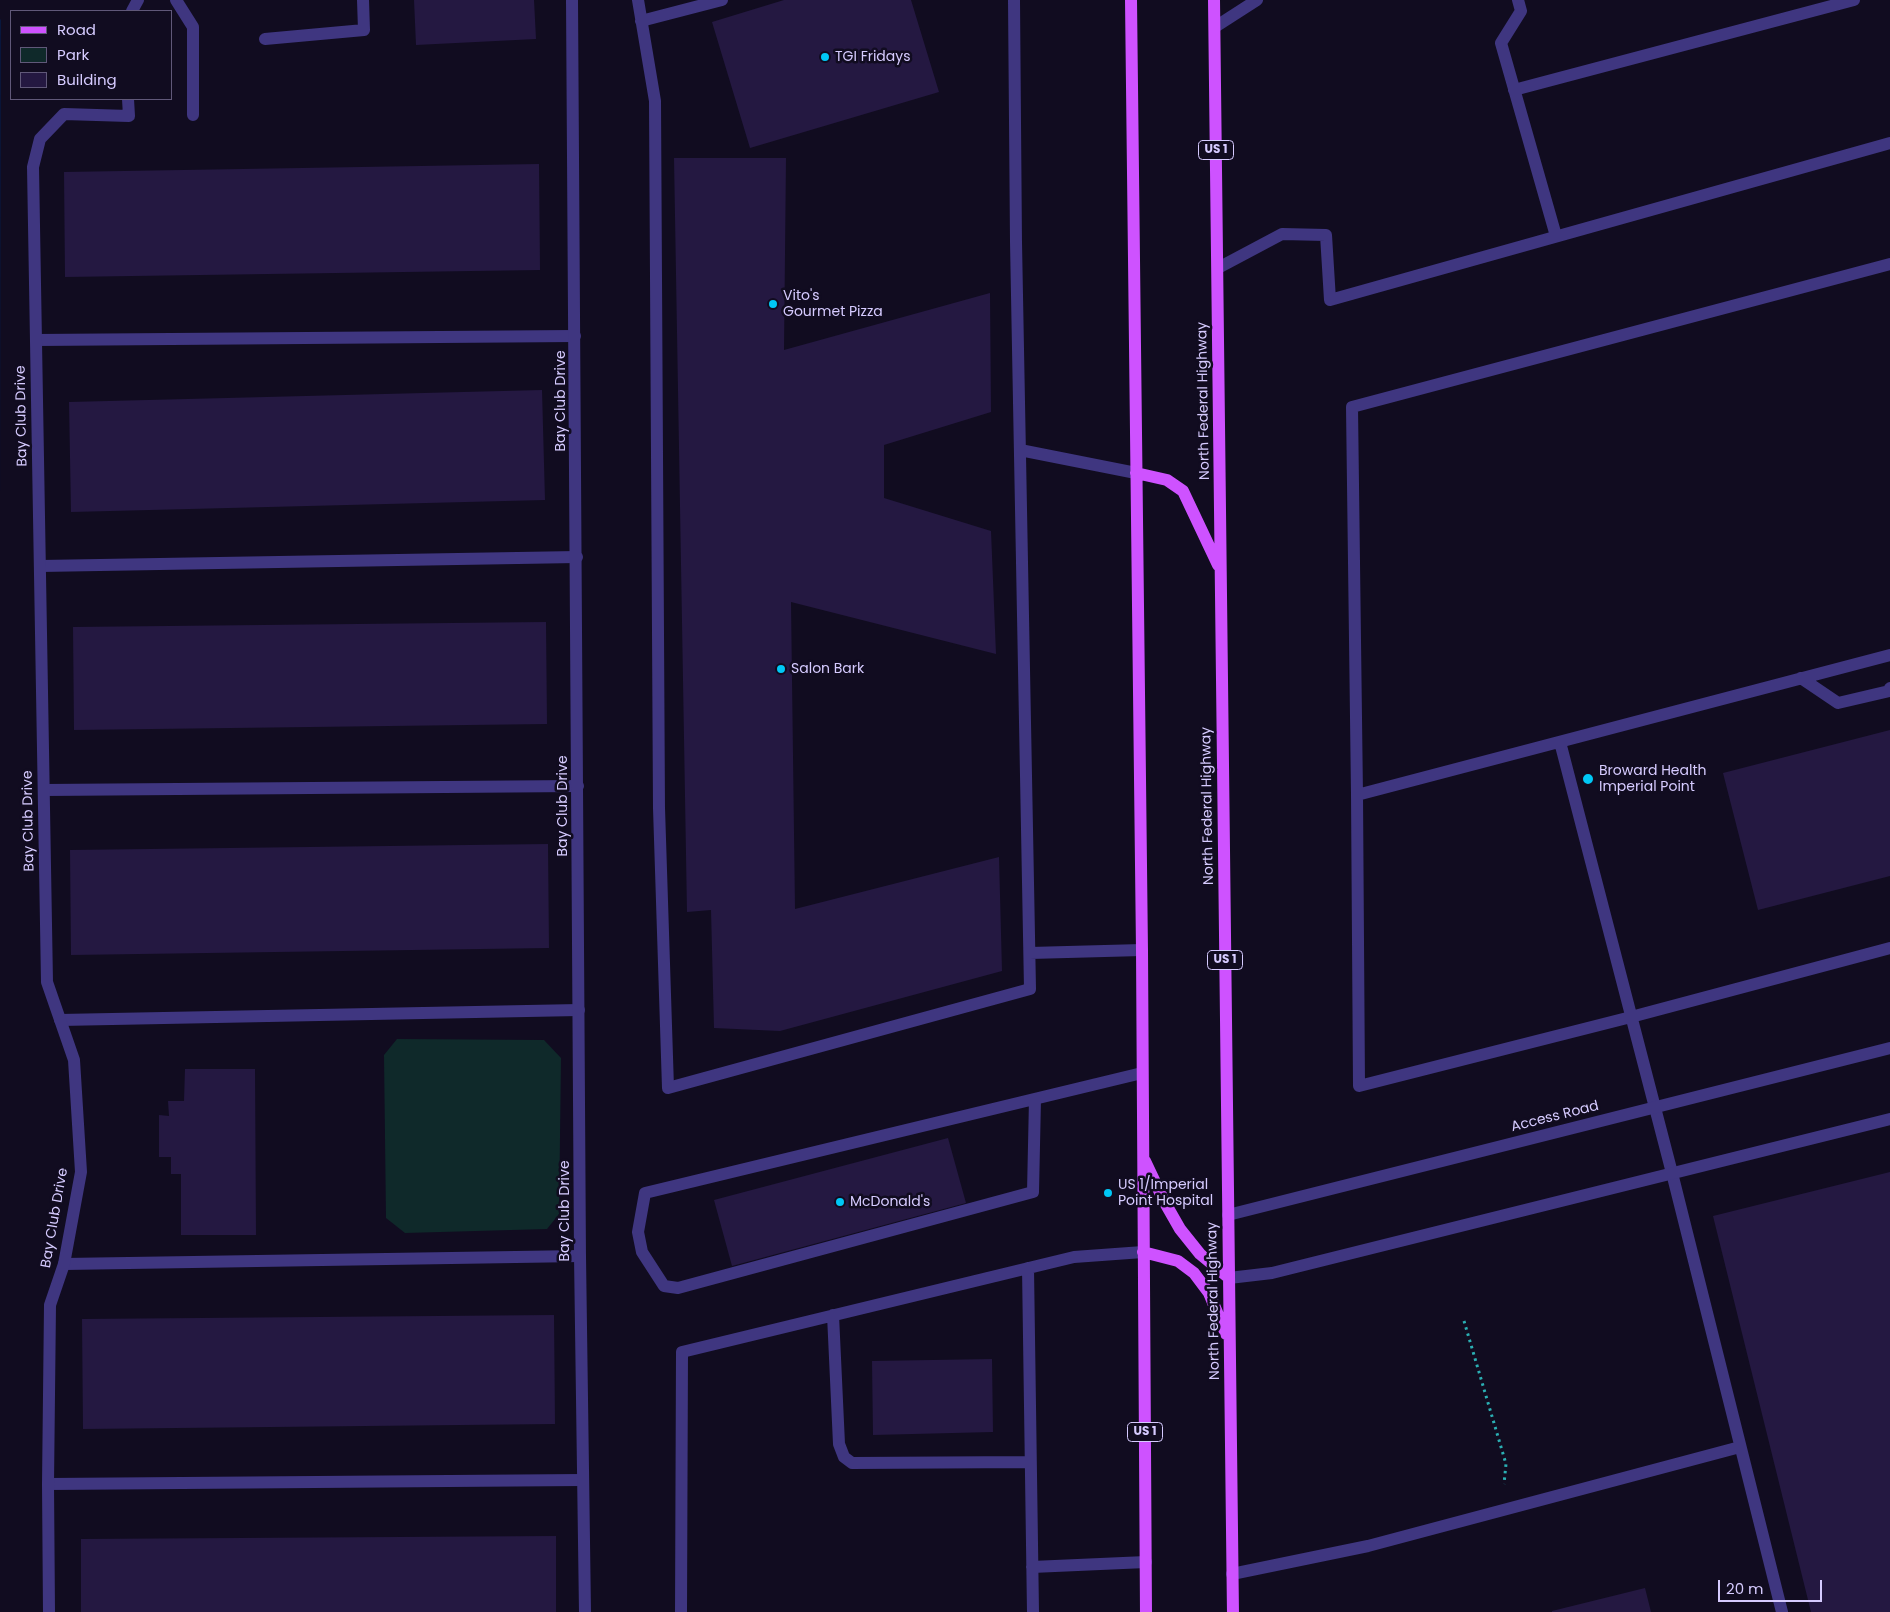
<!DOCTYPE html>
<style>
body{margin:0}
#map{position:relative;width:1890px;height:1612px;overflow:hidden;background:#110c20;font-family:Poppins,sans-serif}
canvas{display:block}
.legend{position:absolute;left:10px;top:10px;width:162px;height:90px;box-sizing:border-box;background:#110c20;border:1px solid #605879;margin:0;padding:6px 9px;list-style:none;font-size:15px;color:#d6cbff}
.legend li{display:flex;align-items:center;gap:10px;height:25px}
.legend b{width:25px;border:1px solid #605879}
.scale{position:absolute;left:1718px;top:1580px;width:104px;height:22px;box-sizing:border-box;border:2px solid #d6cbff;border-top:0;padding-left:6px;font-size:15px;line-height:18px;white-space:nowrap;color:#d6cbff;-webkit-text-stroke:4px #110c20;paint-order:stroke}
</style>
<div id="map">
<canvas width="1890" height="1612"></canvas>
<ul class="legend">
<li><b style="height:6px;background:#ce52ff"></b>Road</li>
<li><b style="height:14px;background:#0f292a"></b>Park</li>
<li><b style="height:14px;background:#241841"></b>Building</li>
</ul>
<div class="scale">20 m</div>
</div>
<script>
const c = document.querySelector('canvas').getContext('2d');
c.lineJoin = 'round';
function paint(path, color) {
  c.fillStyle = color;
  c.fill(path, 'evenodd');
}
function shape(rows) {
  const path = new Path2D();
  for (const r of rows) {
    path.moveTo(r[0], r[1]);
    for (let i = 2; i < r.length; i += 2) path.lineTo(r[i], r[i + 1]);
  }
  return path;
}
function trace(path, color, width, dash) {
  c.strokeStyle = color;
  c.lineWidth = width;
  c.lineCap = dash ? 'butt' : 'round';
  c.setLineDash(dash || []);
  c.stroke(path);
}
function label(font, color, halo, rows, align = 'center') {
  c.font = font + ' Poppins,sans-serif';
  c.lineWidth = 5;
  c.setLineDash([]);
  c.textBaseline = 'middle';
  c.strokeStyle = halo;
  c.fillStyle = color;
  for (const [text, x, y, turn = 0] of rows) {
    c.save();
    c.translate(x, y);
    c.rotate((+turn || 0) * Math.PI / 180);
    c.textAlign = isNaN(turn) ? turn : align;
    if (halo) c.strokeText(text, 0, 0);
    c.fillText(text, 0, 0);
    c.restore();
  }
}
paint(shape([
 [397,1039,544,1040,561,1058,559,1214,547,1229,405,1233,386,1218,384,1055]
]), '#0f292a');
paint(shape([
 [0,19,1,20,0,503]
]), '#08173d');
paint(shape([
 [414,0,534,0,536,39,416,45],
 [784,0,911,0,939,92,750,148,712,22],
 [674,158,786,158,784,350,990,293,991,412,884,445,884,498,991,531,996,654,791,602,795,909,999,857,1002,971,780,1031,714,1028,711,910,687,912],
 [539,164,540,270,65,277,64,172],
 [542,390,545,500,71,512,69,402],
 [546,622,547,724,74,730,73,627],
 [1890,730,1890,876,1758,910,1723,773],
 [548,844,549,948,71,955,70,850],
 [185,1069,255,1069,256,1235,181,1235,181,1174,171,1174,171,1157,159,1157,159,1115,169,1116,168,1101,184,1101],
 [948,1138,966,1203,732,1266,714,1200],
 [1890,1172,1890,1612,1811,1612,1713,1216],
 [554,1315,555,1424,83,1429,82,1319],
 [992,1359,993,1432,873,1435,872,1361],
 [556,1536,556,1612,81,1612,81,1539],
 [1645,1588,1651,1612,1552,1612,1552,1611]
]), '#241841');
trace(shape([
 [1464,1321,1506,1464,1504,1484]
]), '#2bafb3', 3, [2.5, 4]);
trace(shape([
 [638,0,655,101,659,808,668,1088,1030,989,1016,242,1014,0],
 [1518,0,1521,11,1501,43,1556,236],
 [641,21,722,0],
 [1215,27,1257,0],
 [265,39,364,30,363,0],
 [1514,90,1854,0],
 [1890,264,1352,407,1357,795,1890,655],
 [1218,268,1282,234,1326,235,1330,300,1890,143],
 [36,340,575,336],
 [1020,450,1136,473],
 [40,566,577,557],
 [1801,678,1838,703,1889,691,1890,688],
 [1560,742,1672,1173,1782,1612],
 [44,790,578,786],
 [1357,795,1359,1086,1631,1017,1890,948],
 [1030,953,1142,950],
 [60,1020,579,1010],
 [1035,1099,1033,1192,678,1288,664,1286,642,1252,638,1232,645,1193,1142,1073],
 [64,1264,580,1256],
 [1028,1268,1033,1612],
 [833,1315,839,1444,844,1457,852,1463,1030,1462],
 [48,1484,583,1480],
 [1032,1567,1146,1562],
 [1232,1574,1368,1546,1740,1447],
 [681,1612,682,1352,1074,1257,1143,1252]
]), '#3f3680', 12);
trace(shape([
 [176,0,193,27,193,115],
 [572,0,580,1256,585,1612],
 [132,11,138,0],
 [1228,1215,1890,1048],
 [1229,1278,1272,1273,1890,1119],
 [49,1612,48,1484,50,1305,64,1264,81,1172,74,1060,47,982,33,167,40,139,64,114,129,116,128,99]
]), '#3f3680', 12);
trace(shape([
 [1131,0,1142,950,1146,1612],
 [1214,0,1233,1612],
 [1136,473,1167,480,1183,491,1218,565],
 [1145,1161,1164,1201,1180,1229,1200,1254,1229,1278],
 [1143,1252,1178,1261,1194,1273,1209,1293,1226,1334]
]), '#ce52ff', 12);
for (const [x, y, r, color] of [
 [825,57,5,"#00c8f6"],
 [773,304,5,"#00c8f6"],
 [781,669,5,"#00c8f6"],
 [1588,779,6,"#00c8f6"],
 [1108,1193,5,"#00c8f6"],
 [840,1202,5,"#00c8f6"]
]) {
  const dot = new Path2D();
  dot.arc(x, y, r, 0, 2 * Math.PI);
  c.fillStyle = color;
  c.fill(dot);
  trace(dot, '#110c20', 2);
}
for (const [x, y, w] of [
 [1216,150,35],
 [1225,960,35],
 [1145,1432,35]
]) {
  const box = new Path2D();
  box.roundRect(x - w / 2, y - 9.5, w, 19, 4);
  c.fillStyle = '#110c20';
  c.fill(box);
  trace(box, '#d6cbff', 1);
}
label('bold 12px', '#d6cbff', null, [
 ["US 1",1216,150],
 ["US 1",1225,960],
 ["US 1",1145,1432]
]);
label('14px', '#d6cbff', '#110c20', [
 ["TGI Fridays",835,57],
 ["Vito's",783,296],
 ["Gourmet Pizza",783,312],
 ["Salon Bark",791,669],
 ["Broward Health",1599,771],
 ["Imperial Point",1599,787],
 ["US 1/Imperial",1118,1185],
 ["Point Hospital",1118,1201],
 ["McDonald's",850,1202]
], 'left');
label('14px', '#d6cbff', '#110c20', [
 ["Bay Club Drive",561,401,-90],
 ["North Federal Highway",1204,401,-91],
 ["Bay Club Drive",22,416,-91],
 ["Bay Club Drive",563,806,-90],
 ["North Federal Highway",1208,806,-91],
 ["Bay Club Drive",29,821,-91],
 ["Access Road",1555,1117,-14],
 ["Bay Club Drive",565,1211,-90],
 ["Bay Club Drive",55,1218,-80],
 ["North Federal Highway",1214,1301,-91]
]);
</script>
